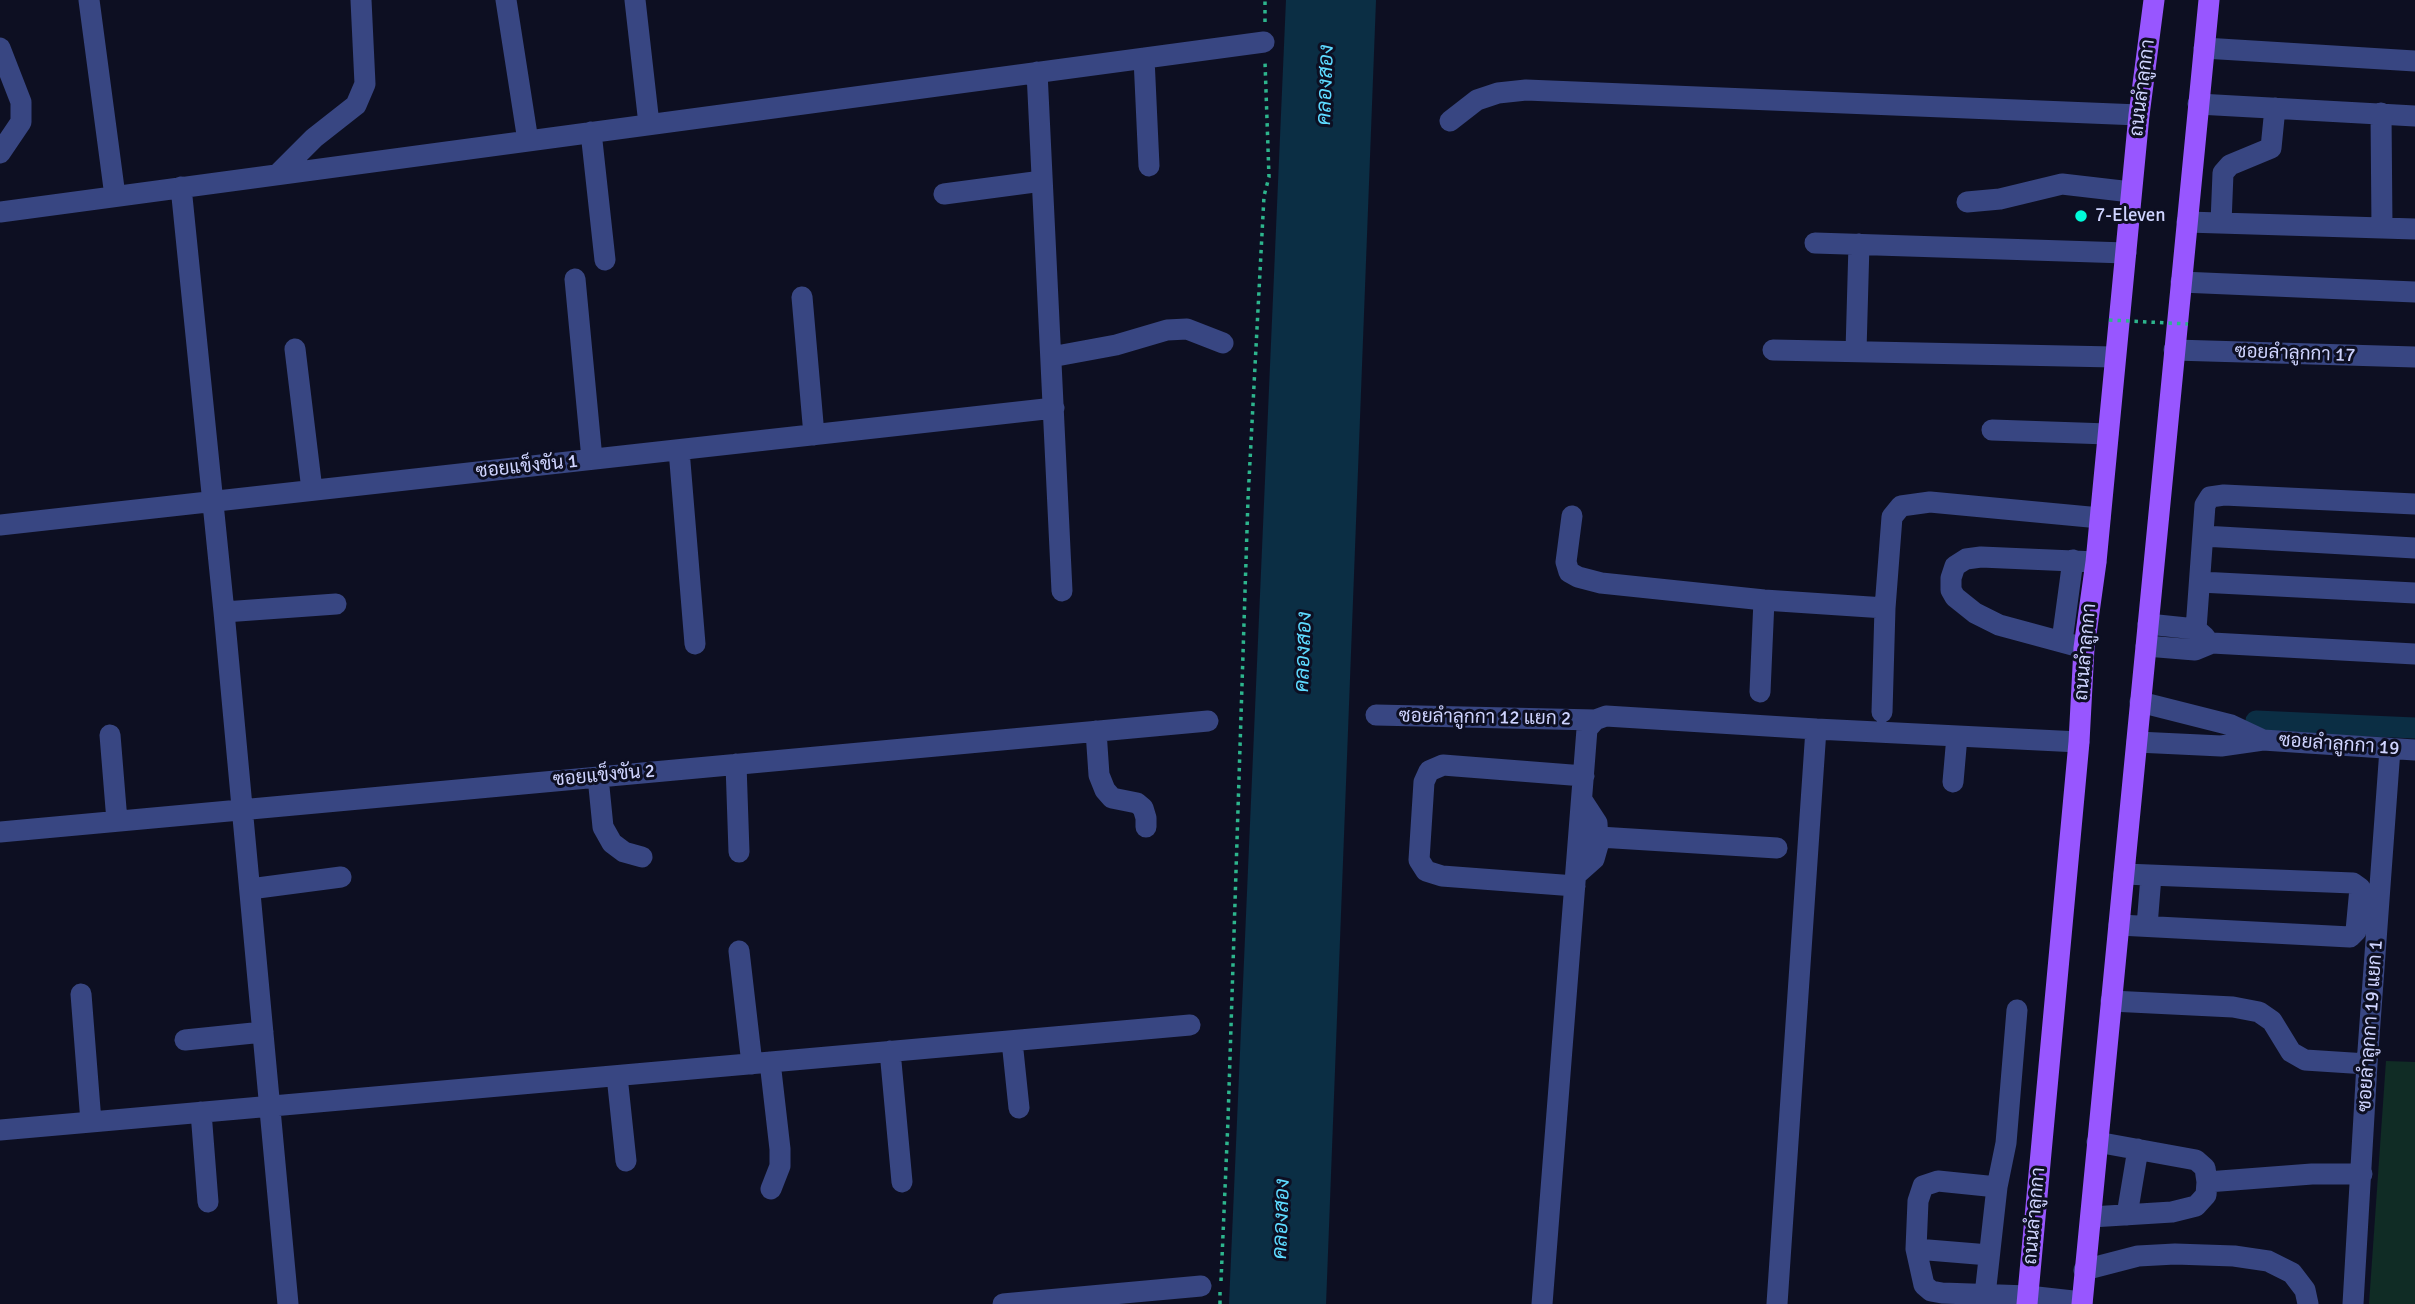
<!DOCTYPE html>
<meta charset="utf-8">
<style>
body{margin:0}
canvas{display:block;background:#0d0f22}
</style>
<canvas width="2415" height="1304"></canvas>
<script>
const c = document.querySelector('canvas').getContext('2d');
c.lineJoin = 'round';
function paint(path, color) {
  c.fillStyle = color;
  c.fill(path, 'evenodd');
}
function shape(rows) {
  const path = new Path2D();
  for (const r of rows) {
    path.moveTo(r[0], r[1]);
    for (let i = 2; i < r.length; i += 2) path.lineTo(r[i], r[i + 1]);
  }
  return path;
}
function trace(path, color, width, dash) {
  c.strokeStyle = color;
  c.lineWidth = width;
  c.lineCap = dash ? 'butt' : 'round';
  c.setLineDash(dash || []);
  c.stroke(path);
}
function label(font, color, halo, rows, align = 'center') {
  c.font = font + ' Signika,Sarabun,sans-serif';
  c.lineWidth = 6;
  c.setLineDash([]);
  c.textBaseline = 'middle';
  c.strokeStyle = halo;
  c.fillStyle = color;
  for (const [text, x, y, turn = 0] of rows) {
    c.save();
    c.translate(x, y);
    c.rotate((+turn || 0) * Math.PI / 180);
    c.textAlign = isNaN(turn) ? turn : align;
    if (halo) c.strokeText(text, 0, 0);
    c.fillText(text, 0, 0);
    c.restore();
  }
}
paint(shape([
 [2386,1061,2415,1062,2415,1304,2369,1304]
]), '#102c25');
paint(shape([
 [1286,0,1376,0,1326,1304,1229,1304]
]), '#0b2e44');
trace(shape([
 [2256,721,2415,728]
]), '#0b2e44', 21);
trace(shape([
 [1265,22,1265,0],
 [1221,1281,1228,1120,1248,499,1264,196,1269,177,1265,62],
 [1220,1304,1220,1292]
]), '#2db58d', 3.5, [3.5, 5]);
trace(shape([
 [89,0,115,196],
 [506,0,528,141],
 [635,0,649,124],
 [0,48,21,102,21,122,0,153],
 [2204,48,2415,61],
 [1144,58,1149,166],
 [1037,72,1062,591],
 [2198,104,2415,116],
 [2381,113,2382,228],
 [1450,121,1477,100,1498,93,1526,90,2139,115],
 [591,132,605,260],
 [278,174,314,138,356,105,365,84,361,0],
 [181,187,224,612,288,1304],
 [944,194,1042,181],
 [1967,202,2000,199,2062,184,2131,192],
 [0,212,1264,42],
 [2187,222,2415,229],
 [2221,223,2223,173,2230,165,2271,148,2275,108],
 [1815,243,2126,253],
 [575,279,592,459],
 [2181,282,2415,292],
 [802,297,814,435],
 [295,349,312,490],
 [1773,350,2114,357],
 [2174,350,2415,357],
 [1856,351,1859,244],
 [1051,357,1116,345,1167,330,1187,329,1223,343],
 [1992,430,2108,434],
 [679,450,695,644],
 [1572,516,1566,562,1569,572,1578,577,1601,583,1764,600,1885,608,1892,517,1901,506,1930,502,2100,518],
 [0,525,1054,408],
 [2203,536,2415,548],
 [2200,582,2415,593],
 [224,612,336,604],
 [2148,624,2196,629,2205,637],
 [2196,629,2205,505,2210,497,2224,495,2415,504],
 [2062,641,2073,560],
 [2146,646,2195,650,2212,643,2415,654],
 [2084,648,1999,625,1975,613,1955,597,1951,590,1951,578,1955,566,1966,559,1981,557,2096,562],
 [1760,692,1764,600],
 [2140,702,2231,725,2263,740],
 [1882,712,1885,608],
 [1376,715,1595,720],
 [1096,731,1099,775,1105,790,1112,798,1137,803,1143,808,1146,818,1146,827],
 [110,735,117,821],
 [2137,742,2221,746,2263,740,2415,750],
 [736,764,739,852],
 [598,777,603,827,612,843,624,852,642,857],
 [1953,782,1957,736],
 [0,832,1208,721],
 [1599,837,1777,848],
 [1576,875,1594,859,1598,845,1597,823,1582,800],
 [1575,886,1442,876,1426,871,1419,860,1424,782,1429,771,1443,765,1584,776],
 [250,889,341,877],
 [2119,925,2350,937,2356,931,2360,888,2353,883,2124,874],
 [2147,926,2151,876],
 [739,951,752,1064],
 [81,994,91,1122],
 [2111,1001,2233,1007,2259,1012,2272,1021,2291,1052,2305,1060,2367,1064],
 [185,1040,263,1032],
 [1012,1041,1019,1108],
 [890,1051,902,1182],
 [770,1062,780,1149,780,1166,771,1189],
 [617,1076,626,1161],
 [201,1112,208,1202],
 [0,1130,1190,1025],
 [2207,1182,2312,1174,2362,1174],
 [1997,1187,2006,1143,2017,1010],
 [2127,1215,2138,1149],
 [2091,1217,2172,1212,2196,1206,2206,1195,2207,1182,2205,1168,2196,1160,2097,1142],
 [1916,1249,1989,1255],
 [2084,1270,2138,1256,2175,1254,2234,1256,2268,1261,2292,1273,2305,1290,2308,1304],
 [1985,1295,1997,1187,1938,1181,1923,1186,1918,1201,1916,1249,1924,1285,1931,1291,1942,1293,2028,1296,2082,1302],
 [1003,1304,1201,1286],
 [1542,1304,1587,729,1595,720,1606,716,1816,729,2079,742],
 [1777,1304,1816,729],
 [2353,1304,2367,1064,2390,749]
]), '#384682', 21);
trace(shape([
 [2027,1304,2079,742,2084,648,2096,562,2139,115,2154,0],
 [2082,1304,2209,0]
]), '#9856ff', 21);
trace(shape([
 [2109,320,2188,324]
]), '#2db58d', 3.5, [3.5, 5]);
for (const [x, y, r, color] of [
 [2081,216,7,"#00fad9"]
]) {
  const dot = new Path2D();
  dot.arc(x, y, r, 0, 2 * Math.PI);
  c.fillStyle = color;
  c.fill(dot);
  trace(dot, '#0d0f22', 2.5);
}
label('19px', '#cfd4ff', '#0d0f22', [
 ["ถนนลำลูกกา",2143,88,-83],
 ["ซอยลำลูกกา 17",2295,354,2],
 ["ซอยแข็งขัน 1",527,467,-6],
 ["ถนนลำลูกกา",2086,652,-85],
 ["ซอยลําลูกกา 12 แยก 2",1485,718,1],
 ["ซอยลำลูกกา 19",2339,745,4],
 ["ซอยแข็งขัน 2",604,776,-5],
 ["ซอยลำลูกกา 19 แยก 1",2371,1026,-86],
 ["ถนนลำลูกกา",2035,1216,-85]
]);
label('19px', '#cfd4ff', '#0d0f22', [
 ["7-Eleven",2095,216]
], 'left');
label('italic 21px', '#5ddaff', '#0d0f22', [
 ["คลองสอง",1326,85,-88],
 ["คลองสอง",1304,652,-88],
 ["คลองสอง",1282,1219,-88]
]);
</script>
